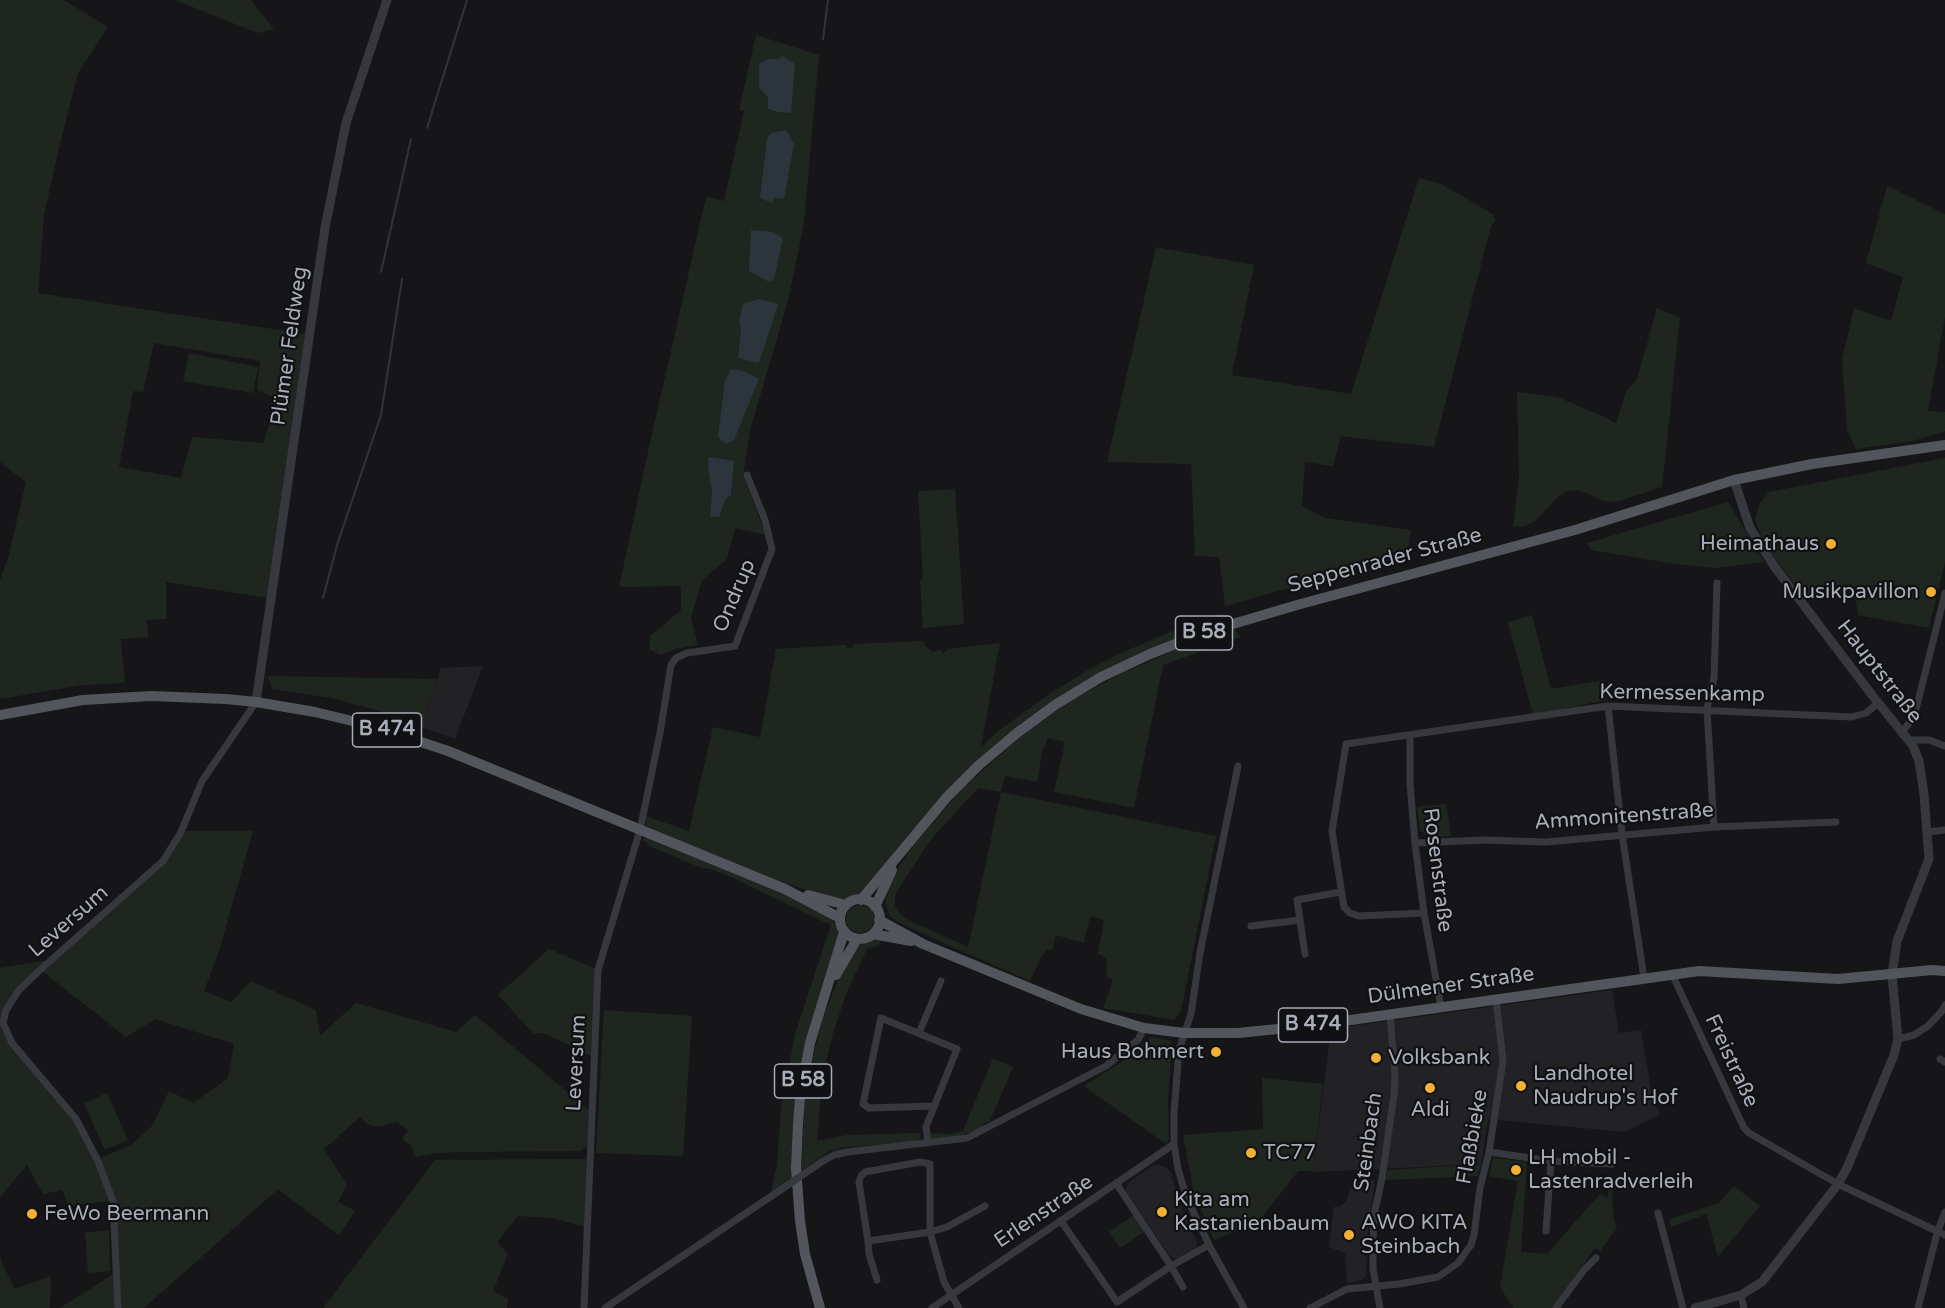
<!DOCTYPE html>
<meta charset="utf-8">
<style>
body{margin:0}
canvas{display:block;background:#161618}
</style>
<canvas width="1945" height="1308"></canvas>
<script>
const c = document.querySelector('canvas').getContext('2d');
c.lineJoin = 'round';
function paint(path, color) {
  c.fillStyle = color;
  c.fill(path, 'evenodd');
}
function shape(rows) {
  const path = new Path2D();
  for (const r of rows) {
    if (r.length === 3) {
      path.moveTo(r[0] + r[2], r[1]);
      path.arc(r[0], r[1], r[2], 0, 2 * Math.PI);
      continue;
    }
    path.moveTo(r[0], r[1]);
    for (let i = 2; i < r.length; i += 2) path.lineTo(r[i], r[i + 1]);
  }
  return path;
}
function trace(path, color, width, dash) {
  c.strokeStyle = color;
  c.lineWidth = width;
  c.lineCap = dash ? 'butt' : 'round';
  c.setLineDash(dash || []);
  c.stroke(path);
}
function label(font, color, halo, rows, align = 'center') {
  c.font = font + ' "Varela Round",sans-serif';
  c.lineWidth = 4.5;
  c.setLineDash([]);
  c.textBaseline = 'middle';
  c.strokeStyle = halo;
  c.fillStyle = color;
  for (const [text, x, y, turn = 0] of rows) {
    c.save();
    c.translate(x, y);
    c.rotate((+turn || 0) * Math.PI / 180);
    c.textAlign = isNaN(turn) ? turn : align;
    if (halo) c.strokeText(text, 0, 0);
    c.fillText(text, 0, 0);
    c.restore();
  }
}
paint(shape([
 [483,666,455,739,421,727,441,668],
 [1612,990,1619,1033,1641,1030,1652,1097,1660,1114,1625,1132,1488,1119,1481,1164,1313,1172,1331,1029],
 [1159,1165,1165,1167,1171,1172,1178,1200,1197,1242,1196,1249,1177,1260,1170,1256,1125,1190,1129,1182,1152,1166],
 [1375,1180,1368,1229,1366,1276,1362,1280,1347,1283,1345,1253,1329,1247,1334,1207,1341,1206,1346,1201,1353,1181]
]), '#222225');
paint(shape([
 [0,0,64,0,108,27,78,73,59,148,44,215,38,293,305,334,268,598,166,582,166,619,147,620,148,637,121,639,125,683,83,685,0,699,0,580,8,558,26,482,0,462],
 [154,343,260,361,257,390,272,397,276,405,263,443,192,437,181,478,119,467,133,391,143,392],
 [175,0,251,0,274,29,258,33],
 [756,35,819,55,804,223,788,301,750,430,743,475,766,535,735,528,727,559,702,580,691,618,698,645,675,649,661,655,650,650,650,636,681,610,681,586,619,587,648,452,706,197,724,201,744,111,739,110],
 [1419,178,1441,184,1493,214,1495,220,1491,226,1434,447,1341,436,1333,466,1305,462,1302,506,1325,518,1411,530,1407,555,1225,606,1219,557,1195,556,1191,464,1107,462,1156,247,1254,265,1232,375,1351,394],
 [1887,186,1945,214,1945,317,1928,411,1945,412,1945,431,1913,441,1856,449,1847,430,1842,360,1854,308,1891,321,1903,277,1866,263],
 [1657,308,1680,318,1662,487,1616,502,1604,501,1579,490,1567,491,1559,496,1535,521,1523,527,1513,526,1519,477,1517,392,1557,397,1605,417,1616,424,1626,391,1637,379],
 [189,353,258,367,253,393,183,381],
 [1945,458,1945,562,1929,628,1858,615,1854,589,1807,600,1777,561,1761,536,1755,519,1759,504,1769,492],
 [955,489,964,624,923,628,920,581,923,579,918,491],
 [1728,502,1764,562,1715,568,1676,564,1591,550,1587,543],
 [1221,614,1227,621,1029,718,862,894,840,900,831,899,763,875,647,828,645,816,689,831,713,727,760,737,776,649,847,645,847,648,853,647,853,644,923,641,927,648,933,652,941,649,942,654,948,649,1000,643,981,747,997,732,1051,693,1090,669,1123,652,1197,621],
 [1532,615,1551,689,1605,680,1606,700,1533,715,1508,622],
 [1234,628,1241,637,1163,665,1134,808,1054,792,1065,742,1047,738,1045,747,1043,747,1037,782,1005,776,1001,792,1216,836,1181,1011,1174,1020,1103,1008,1113,980,1106,976,1107,961,1103,956,1098,954,1104,920,1090,916,1084,943,1056,935,1052,950,1047,950,1043,954,1030,981,950,946,896,921,890,916,887,909,885,895,891,879,912,847,961,790,1023,734,1064,705,1120,674,1198,640],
 [978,788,1001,792,968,947,908,920,900,914,895,907,895,900,896,893,909,872,932,838],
 [268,676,437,679,421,727,373,709,331,698,272,689],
 [1446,804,1451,836,1429,838,1420,830,1417,807],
 [183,831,253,831,219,951,204,991,231,1002,251,981,316,1010,320,1036,356,1003,456,1032,475,1015,589,1110,587,1146,580,1151,459,1152,437,1153,415,1157,411,1146,402,1139,408,1130,397,1122,389,1123,383,1126,373,1126,367,1124,360,1117,324,1149,347,1185,338,1202,355,1211,339,1235,278,1189,144,1308,121,1308,116,1201,99,1159,132,1144,147,1131,152,1126,169,1091,193,1103,228,1078,234,1044,155,1019,126,1037,42,971,164,861],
 [647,836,776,889,831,917,839,931,839,935,797,1087,793,1120,792,1178,771,1192,777,1165,781,1108,795,1034,831,925,731,877,711,869,699,867,647,845,648,843,641,840],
 [860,919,14],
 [882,938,879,945,867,949,846,994,832,1036,822,1081,817,1141,847,1135,921,1133,920,1138,917,1141,840,1148,830,1151,801,1171,805,1101,810,1068,823,1018,841,972,858,945],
 [549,949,596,969,592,1056,570,1051,571,1046,543,1033,534,1034,498,995],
 [50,960,19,990,4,1013,10,1043,74,1120,96,1161,112,1201,69,1206,62,1190,43,1194,27,1165,0,1197,0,968],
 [604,1010,692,1016,683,1156,596,1153],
 [1151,1037,1171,1041,1172,1045,1168,1098,1169,1140,1166,1144,1084,1086,1120,1063],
 [993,1058,1013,1067,990,1121,983,1124,981,1129,955,1137,936,1139,930,1138,930,1133,949,1134,963,1131],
 [1262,1078,1323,1084,1313,1171,1298,1171,1258,1222,1214,1240,1194,1193,1183,1135,1263,1129],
 [107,1093,128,1140,105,1150,84,1103],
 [1495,1158,1527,1162,1521,1252,1547,1254,1600,1194,1608,1198,1609,1180,1613,1180,1612,1200,1614,1220,1617,1228,1600,1251,1595,1248,1553,1308,1513,1308,1500,1287,1518,1181,1489,1176,1493,1159],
 [586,1159,584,1227,553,1218,518,1216,497,1242,508,1254,493,1291,508,1299,507,1308,323,1308,435,1160],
 [1481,1164,1478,1176,1385,1180,1388,1170],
 [1734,1186,1760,1206,1718,1257,1706,1214,1671,1227,1670,1219,1719,1203],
 [1134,1215,1145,1231,1120,1248,1109,1232],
 [109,1230,110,1271,88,1273,85,1233],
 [0,1254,1,1261,15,1289,51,1276,50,1308,0,1308],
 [115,1273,115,1308,60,1308]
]), '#1e261f');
paint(shape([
 [783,56,795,64,791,113,779,112,768,109,768,98,759,87,759,64,767,59,778,59],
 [786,130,794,144,784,199,774,198,772,203,760,198,767,139,771,133],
 [751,230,773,232,783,238,774,279,769,282,749,271],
 [759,299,778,304,759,363,738,358,741,329,739,321,743,304],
 [731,369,744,371,759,379,734,440,726,444,718,437,725,381],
 [709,457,734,461,731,495,725,500,719,517,710,517,712,492,708,467]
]), '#2c353c');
trace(shape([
 [823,39,828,0],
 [427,128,467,0],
 [381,272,411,139],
 [323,598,338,542,381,415,402,279]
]), '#2c353c', 2);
trace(shape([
 [1608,706,1622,834,1644,978],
 [1902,732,1914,717,1945,593],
 [1410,736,1410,784,1415,843,1424,913,1441,1007],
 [1909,740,1929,740,1945,746],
 [1238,766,1200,953,1191,1014,1179,1050,1174,1113,1174,1144,1178,1169,1186,1196,1210,1247,1244,1308],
 [1714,827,1707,709,1714,678,1717,583],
 [1927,832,1945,830],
 [1415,843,1484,840,1546,842,1714,827,1836,822],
 [1424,913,1359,916,1350,913,1344,907,1332,831,1346,744,1608,706,1852,717,1866,713,1878,703],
 [1251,926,1300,920],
 [1305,954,1297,900,1340,892],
 [1672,974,1744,1128,1749,1133,1838,1184,1945,1235],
 [919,1033,941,981],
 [1898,1039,1914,1035,1928,1026,1942,1011,1945,1005],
 [1940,1059,1945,1062],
 [928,1143,926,1127,957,1049,881,1018,863,1104,869,1108,933,1106],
 [1489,1152,1551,1161,1612,1164],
 [823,1161,834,1155,847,1152,967,1138,1106,1066,1138,1040,1144,1028],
 [1116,1183,1171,1266,1183,1287],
 [1658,1213,1683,1308],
 [1061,1221,1117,1302,1171,1266,1209,1245],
 [1546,1231,1551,1161],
 [868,1241,869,1254,877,1280],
 [1741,1295,1744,1308],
 [118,1308,113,1201,97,1159,76,1119,12,1043,3,1023,6,1010,19,990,41,969,163,861,181,832,202,781,256,702],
 [584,1308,598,970,640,830,660,733,671,665,676,658,687,653,735,646,772,549,765,520,747,475],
 [605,1308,773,1195],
 [932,1308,1174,1144],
 [959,1308,944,1282,930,1232,930,1164,920,1162,865,1172,861,1176,859,1182,868,1241,930,1232,947,1227,985,1206],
 [1310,1308,1347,1289,1399,1284,1438,1277,1458,1263,1471,1245,1474,1235,1480,1188,1489,1152,1503,1061,1496,999],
 [1380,1308,1373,1269,1373,1242,1374,1215,1382,1178,1394,1095,1395,1076,1390,1015],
 [1556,1308,1584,1270,1596,1258],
 [1918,1308,1937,1233,1945,1212]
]), '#37383d', 7);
trace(shape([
 [256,702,325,228,346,123,387,0],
 [1695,1308,1741,1295,1762,1282,1838,1184,1847,1168,1894,1055,1898,1039,1892,975,1897,941,1929,859,1924,794,1919,761,1913,746,1872,695,1774,566,1750,528,1734,480]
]), '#37383d', 9);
trace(shape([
 [0,715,83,700,151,696,226,699,256,702,315,712,373,726,448,751,785,889,840,918],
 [808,895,846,905],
 [860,919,20],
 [861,900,947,797,979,765,1017,733,1055,705,1101,677,1150,654,1206,632,1297,605,1575,530,1734,480,1812,464,1945,445],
 [875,907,892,870],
 [879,920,923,944,1081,1009,1144,1028,1184,1033,1238,1033,1308,1026,1699,971,1838,979,1932,970,1945,971],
 [873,934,911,941],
 [836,975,857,939],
 [820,1308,805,1254,800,1221,796,1168,798,1124,800,1098,810,1043,844,932]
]), '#53555c', 10);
trace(shape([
 [773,1195,823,1161]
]), '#37383d', 7);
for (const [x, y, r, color] of [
 [1831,544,6,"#f2b134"],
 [1931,592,6,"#f2b134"],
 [1216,1052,6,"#f2b134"],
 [1376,1058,6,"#f2b134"],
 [1521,1086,6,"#f2b134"],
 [1430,1088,6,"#f2b134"],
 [1251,1153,6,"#f2b134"],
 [1516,1170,6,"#f2b134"],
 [1162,1212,6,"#f2b134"],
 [32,1214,6,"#f2b134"],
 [1349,1235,6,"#f2b134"]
]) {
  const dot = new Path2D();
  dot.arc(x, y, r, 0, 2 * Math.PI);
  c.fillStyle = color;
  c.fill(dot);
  trace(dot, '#111113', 2);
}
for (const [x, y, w] of [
 [1204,633,57],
 [387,730,69],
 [1313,1025,69],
 [803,1081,57]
]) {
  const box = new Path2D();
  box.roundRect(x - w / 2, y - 17, w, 34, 4.5);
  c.fillStyle = '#111113';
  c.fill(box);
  trace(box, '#a8adb8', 1.5);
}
label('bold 20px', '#a8adb8', null, [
 ["B 58",1204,633],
 ["B 474",387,730],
 ["B 474",1313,1025],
 ["B 58",803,1081]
]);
label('21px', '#a8adb8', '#111113', [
 ["Plümer Feldweg",290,346,-82],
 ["Seppenrader Straße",1385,561,-15],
 ["Ondrup",735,596,-67],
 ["Hauptstraße",1879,672,52],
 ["Kermessenkamp",1682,694,1],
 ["Ammonitenstraße",1624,817,-4],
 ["Rosenstraße",1437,870,83],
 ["Leversum",69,922,-41],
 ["Dülmener Straße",1451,986,-8],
 ["Freistraße",1731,1061,65],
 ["Leversum",577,1063,-87],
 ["Flaßbieke",1473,1137,-80],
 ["Steinbach",1369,1142,-82],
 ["Erlenstraße",1044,1212,-34]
]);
label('21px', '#a8adb8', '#111113', [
 ["Heimathaus",1819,544,"right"],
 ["Musikpavillon",1919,592,"right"],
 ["Haus Bohmert",1204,1052,"right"],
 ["Volksbank",1388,1058],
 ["Landhotel",1533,1074],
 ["Naudrup's Hof",1533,1098],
 ["Aldi",1430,1110,"center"],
 ["TC77",1263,1153],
 ["LH mobil -",1528,1158],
 ["Lastenradverleih",1528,1182],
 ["Kita am",1174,1200],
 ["Kastanienbaum",1174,1224],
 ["FeWo Beermann",44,1214],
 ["AWO KITA",1361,1223],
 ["Steinbach",1361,1247]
], 'left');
</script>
